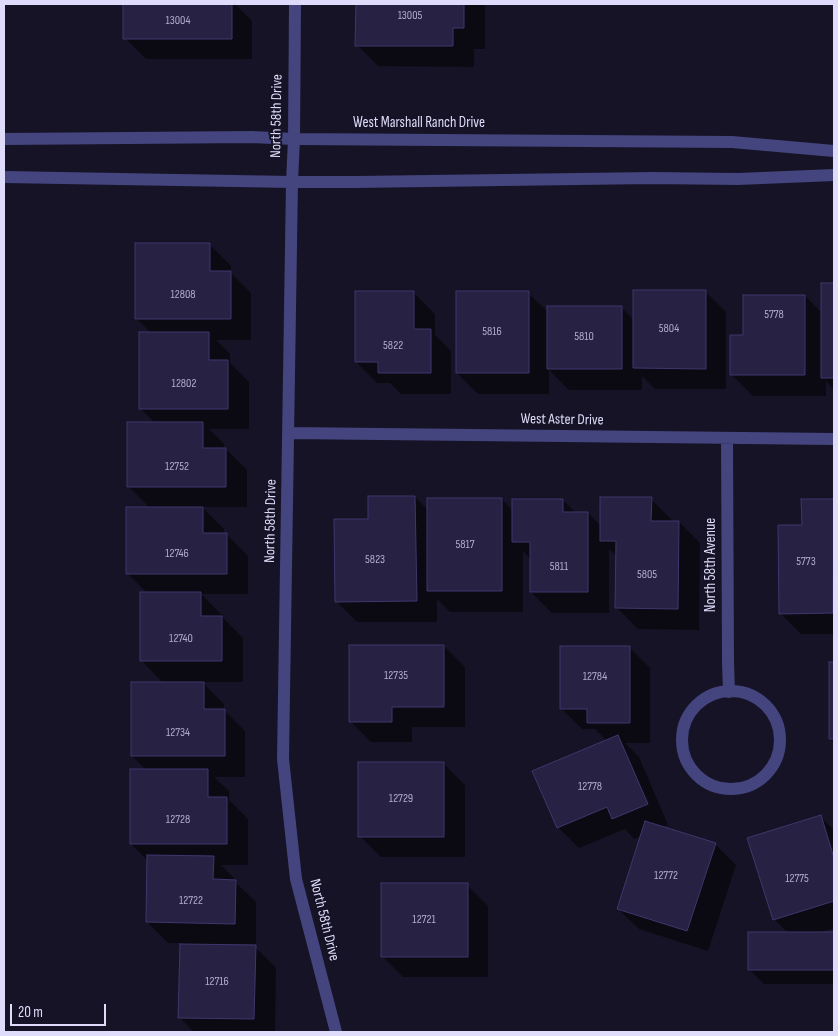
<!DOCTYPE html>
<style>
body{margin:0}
#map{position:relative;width:838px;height:1036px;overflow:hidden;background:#151325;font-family:"Sofia Sans Condensed",sans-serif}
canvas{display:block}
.frame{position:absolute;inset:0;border:5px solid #dedcfa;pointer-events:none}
.scale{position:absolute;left:10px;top:1004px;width:96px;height:22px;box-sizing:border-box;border:2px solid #dedcfa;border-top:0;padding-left:6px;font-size:15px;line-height:18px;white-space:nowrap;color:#dedcfa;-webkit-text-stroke:4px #151325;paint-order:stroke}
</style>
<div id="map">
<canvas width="838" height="1036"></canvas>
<div class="frame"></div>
<div class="scale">20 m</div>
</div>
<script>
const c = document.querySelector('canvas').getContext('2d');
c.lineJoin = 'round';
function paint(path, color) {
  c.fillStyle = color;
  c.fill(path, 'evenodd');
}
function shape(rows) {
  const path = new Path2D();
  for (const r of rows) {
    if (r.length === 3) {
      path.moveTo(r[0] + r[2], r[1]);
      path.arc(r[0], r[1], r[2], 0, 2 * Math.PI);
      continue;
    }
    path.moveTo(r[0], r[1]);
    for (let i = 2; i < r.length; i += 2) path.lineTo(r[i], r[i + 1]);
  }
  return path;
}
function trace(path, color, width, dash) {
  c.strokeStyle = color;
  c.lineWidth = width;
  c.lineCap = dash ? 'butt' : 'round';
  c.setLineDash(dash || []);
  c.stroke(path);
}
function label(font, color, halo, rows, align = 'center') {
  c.font = font + ' "Sofia Sans Condensed",sans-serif';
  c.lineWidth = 4;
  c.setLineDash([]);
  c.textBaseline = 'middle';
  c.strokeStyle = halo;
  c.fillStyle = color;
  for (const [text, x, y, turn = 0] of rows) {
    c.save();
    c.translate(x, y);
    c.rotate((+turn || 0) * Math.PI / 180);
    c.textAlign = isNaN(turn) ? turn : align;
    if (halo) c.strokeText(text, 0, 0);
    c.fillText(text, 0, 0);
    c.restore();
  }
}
paint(shape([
 [125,4,235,4,252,21,252,59,146,59,125,38],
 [357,4,485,4,485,49,474,49,474,67,378,66,357,45],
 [210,245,231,266,231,273,251,293,251,340,216,340,230,354,230,363,249,382,249,429,209,429,224,444,224,449,226,449,247,470,247,507,202,507,224,529,224,535,227,535,248,556,248,594,201,594,222,615,222,617,243,638,243,682,202,682,224,704,224,710,245,731,245,777,214,777,229,791,229,800,248,819,248,865,221,865,234,878,234,881,256,902,256,944,229,944,229,946,255,947,276,968,275,1032,194,1032,179,1017,181,943,168,943,147,922,148,861,131,844,146,770,132,756,163,683,142,661,148,594,127,573,150,508,128,486,155,423,140,408,151,333,137,319],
 [822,284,834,284,834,390,826,381,826,396,753,396,732,375,745,337,805,296,822,313],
 [705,291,726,312,726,389,655,389,642,376,642,390,569,390,549,370,549,394,478,394,457,373,528,293,548,312,621,307,634,320],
 [414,293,435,314,435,335,451,351,451,394,401,394,390,383,377,383,356,362],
 [415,497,429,511,502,499,513,511,563,500,576,513,588,513,601,526,651,499,672,520,672,522,679,522,700,543,699,630,638,629,617,608,617,557,609,549,609,613,552,613,531,592,531,560,523,551,523,612,450,612,437,599,437,622,357,622,336,601,370,520],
 [834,500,834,634,801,634,780,613,803,526,803,501],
 [444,646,465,667,465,727,412,727,412,742,371,742,350,721],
 [629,647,650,668,650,743,625,743,639,757,668,825,662,827,715,844,736,865,708,951,639,929,618,909,642,836,634,839,625,829,579,848,558,827,607,741,595,729,582,729,561,708],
 [830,664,834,664,834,743,830,739],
 [444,764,465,785,465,857,381,857,360,836],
 [820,816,834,830,834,928,820,932,834,933,834,984,764,984,749,969,788,933,774,919],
 [467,885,488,906,488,977,403,977,382,956]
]), '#0007');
const building = shape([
 [123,4,232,4,232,39,123,39,123,4],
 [356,4,464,4,464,28,453,28,453,46,355,46,356,4],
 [135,243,210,243,210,271,231,271,231,319,135,319,135,243],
 [821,283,834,283,834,378,821,378,821,283],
 [633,290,706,290,706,369,633,368,633,290],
 [355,291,414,291,414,329,431,329,431,373,378,373,378,362,355,362,355,291],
 [456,291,529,291,529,373,456,373,456,291],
 [743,295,805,295,805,375,730,375,730,335,743,335,743,295],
 [547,306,622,306,622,369,547,369,547,306],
 [139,332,209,332,209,360,228,360,228,409,139,409,139,332],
 [127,422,203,422,203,448,226,448,226,487,127,487,127,422],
 [368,496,415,496,417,601,335,602,334,519,368,519,368,496],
 [600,497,652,497,651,521,679,521,678,609,615,608,616,541,600,541,600,497],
 [427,498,502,498,502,591,427,591,427,498],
 [512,499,563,499,563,512,588,512,588,592,530,592,530,542,512,542,512,499],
 [801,499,834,499,833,613,779,614,778,525,802,525,801,499],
 [126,507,203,507,203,533,227,533,227,574,126,574,126,507],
 [140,592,201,592,201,616,222,616,222,661,140,661,140,592],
 [349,645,444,645,444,707,392,707,392,722,349,722,349,645],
 [560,646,630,646,630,723,587,723,587,709,560,709,560,646],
 [829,662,834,662,834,739,829,739,829,662],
 [131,682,204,682,204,709,225,709,225,756,131,756,131,682],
 [618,735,648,804,612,819,607,807,557,828,532,771,618,735],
 [358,762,444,762,444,837,358,837,358,762],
 [130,769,208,769,208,797,227,797,227,844,130,844,130,769],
 [821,815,834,858,834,901,773,920,747,838,821,815],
 [645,821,716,843,687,931,617,909,645,821],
 [147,855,214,856,213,879,236,880,235,924,146,922,147,855],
 [381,883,468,883,468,957,381,957,381,883],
 [748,932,834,932,834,970,748,970,748,932],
 [180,944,256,945,254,1019,178,1018,180,944]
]);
paint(building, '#272144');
trace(building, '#3f376d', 1);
trace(shape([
 [295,4,294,139,292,182,283,759,296,879,336,1032],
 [289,433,834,439],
 [727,438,728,662,729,692],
 [731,740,49]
]), '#44447e', 12);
trace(shape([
 [4,139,252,137,294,139,732,142,834,151],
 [4,177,292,182,355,182,652,178,738,179,834,175]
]), '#44447e', 12);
label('12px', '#b0adcc', null, [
 ["13005",410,16],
 ["13004",178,21],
 ["12808",183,295],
 ["5778",774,315],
 ["5804",669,329],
 ["5816",492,332],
 ["5810",584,337],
 ["5822",393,346],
 ["12802",184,384],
 ["12752",177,467],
 ["5817",465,545],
 ["12746",177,554],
 ["5823",375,560],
 ["5773",806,562],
 ["5811",559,567],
 ["5805",647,575],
 ["12740",181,639],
 ["12735",396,676],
 ["12784",595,677],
 ["12734",178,733],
 ["12778",590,787],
 ["12729",401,799],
 ["12728",178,820],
 ["12772",666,876],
 ["12775",797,879],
 ["12722",191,901],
 ["12721",424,920],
 ["12716",217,982]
]);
label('15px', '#dedcfa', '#151325', [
 ["North 58th Drive",277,116,-89],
 ["West Marshall Ranch Drive",419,123],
 ["West Aster Drive",562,420,1],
 ["North 58th Drive",271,521,-89],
 ["North 58th Avenue",711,565,-90],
 ["North 58th Drive",324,920,76]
]);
</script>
